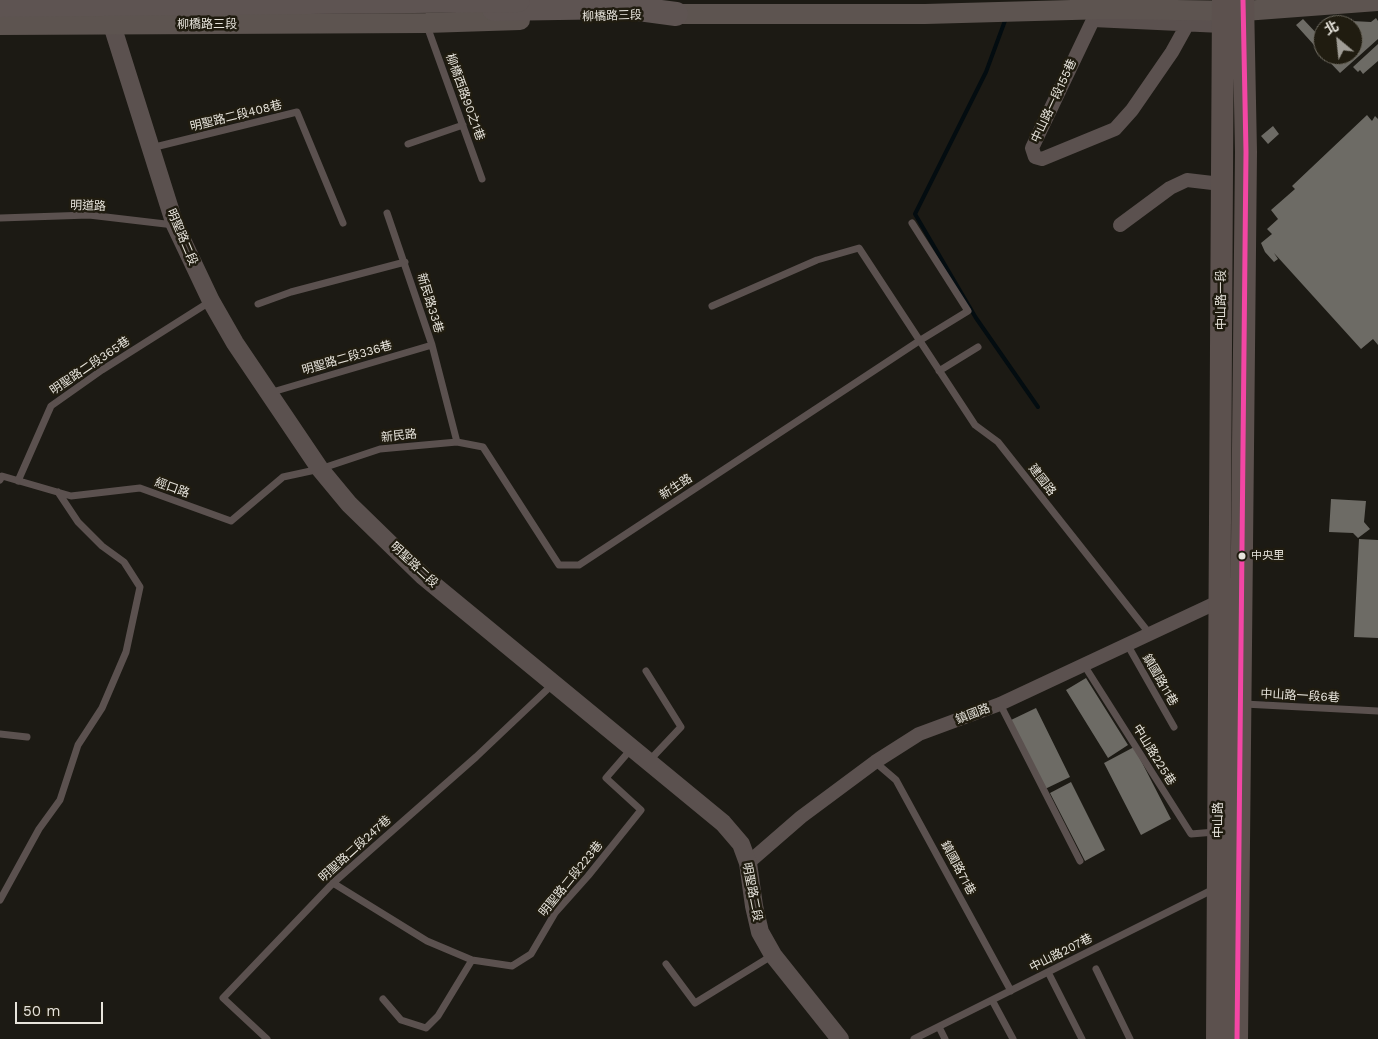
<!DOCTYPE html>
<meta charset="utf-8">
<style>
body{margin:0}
#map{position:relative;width:1378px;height:1039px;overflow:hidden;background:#1c1a14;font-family:"Work Sans","Noto Sans TC",sans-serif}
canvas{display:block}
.north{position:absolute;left:1313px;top:15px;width:50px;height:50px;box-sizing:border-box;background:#201c10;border:1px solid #706c62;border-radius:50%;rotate:332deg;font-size:14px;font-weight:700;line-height:20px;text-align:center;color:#e7e4dc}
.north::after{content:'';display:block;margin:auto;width:18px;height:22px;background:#a09d96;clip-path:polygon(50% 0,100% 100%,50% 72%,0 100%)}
.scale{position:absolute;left:15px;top:1002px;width:88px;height:22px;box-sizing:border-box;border:2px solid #e7e4dc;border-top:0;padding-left:6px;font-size:15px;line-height:18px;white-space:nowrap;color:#e7e4dc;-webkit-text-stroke:4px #201c10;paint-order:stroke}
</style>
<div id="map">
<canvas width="1378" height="1039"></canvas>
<div class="north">北</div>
<div class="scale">50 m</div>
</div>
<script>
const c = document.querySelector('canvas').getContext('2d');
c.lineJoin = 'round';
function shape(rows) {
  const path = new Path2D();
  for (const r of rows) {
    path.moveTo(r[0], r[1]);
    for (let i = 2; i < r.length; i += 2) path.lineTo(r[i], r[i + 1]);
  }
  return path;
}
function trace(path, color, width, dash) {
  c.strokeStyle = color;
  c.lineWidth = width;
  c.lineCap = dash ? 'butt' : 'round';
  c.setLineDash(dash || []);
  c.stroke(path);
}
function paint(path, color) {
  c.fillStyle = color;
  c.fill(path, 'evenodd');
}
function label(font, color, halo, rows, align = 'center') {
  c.font = font + ' "Work Sans","Noto Sans TC",sans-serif';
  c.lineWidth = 5;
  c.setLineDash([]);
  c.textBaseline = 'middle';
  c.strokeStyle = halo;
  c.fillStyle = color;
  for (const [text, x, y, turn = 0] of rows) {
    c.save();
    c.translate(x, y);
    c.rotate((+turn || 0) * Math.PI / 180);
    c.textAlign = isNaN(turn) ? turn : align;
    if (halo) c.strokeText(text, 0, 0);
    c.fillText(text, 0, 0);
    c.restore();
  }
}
trace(shape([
 [1006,18,986,72,915,214,976,318,1038,407]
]), '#030c10', 4);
paint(shape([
 [1376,18,1378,21,1378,39,1340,73,1323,55,1353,55,1353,25,1347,25,1352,21,1371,22],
 [1303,19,1320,37,1323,35,1323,55,1296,25],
 [1340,19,1345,25,1334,25],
 [1378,44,1378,61,1363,74,1360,70,1358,72,1353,67],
 [1367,115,1372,121,1375,116,1378,119,1378,345,1373,339,1361,349,1274,253,1278,259,1274,262,1265,252,1261,243,1272,234,1267,229,1278,219,1271,210,1295,189,1292,186],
 [1273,126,1279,134,1268,144,1261,136],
 [1331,499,1366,501,1364,522,1370,529,1358,538,1353,533,1329,532],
 [1359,539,1378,540,1378,638,1354,637],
 [1086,678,1128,745,1108,758,1066,690],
 [1036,708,1070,777,1045,789,1011,720],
 [1134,747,1171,819,1141,835,1104,763],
 [1071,782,1105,850,1085,861,1050,793]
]), '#6d6b65');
trace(shape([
 [427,26,482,179],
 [408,144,463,125],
 [151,148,297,112,343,223],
 [387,213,432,345,457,442],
 [0,218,89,215,174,225],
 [258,304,291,292,405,262],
 [712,306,817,260,859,248,975,425,998,442,1149,633],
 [939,371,978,347],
 [269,393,432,345],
 [0,480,2,476,71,496,140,488,231,521,283,477,320,469,380,449,457,442,483,447,559,565,579,565,919,341,968,311,912,223],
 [18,481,51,406,102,370,211,301],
 [1127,644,1174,727],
 [1084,665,1191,834,1215,832],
 [646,671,681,727,648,762],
 [1000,704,1080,861],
 [1244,704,1378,711],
 [0,734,27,737],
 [875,762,896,780,1011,991],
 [333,883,427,941,472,960,512,966,531,954,555,913,588,876,641,810,606,778,632,748],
 [0,900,39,829,60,800,78,745,102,708,126,652,140,587,124,562,102,546,78,522,58,492],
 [666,964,695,1003,773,955],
 [1096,969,1130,1039],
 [1048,972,1082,1039],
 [383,999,401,1020,426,1028,438,1016,472,960],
 [992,1000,1013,1039],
 [939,1027,945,1039],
 [267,1039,223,998,333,883,476,757,553,684],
 [914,1039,1214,889]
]), '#5b514f', 7);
trace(shape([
 [1187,25,1172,52,1132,110,1115,129,1042,159,1035,157,1032,148,1093,20,1222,26],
 [1120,225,1170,188,1187,180,1221,184],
 [748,863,801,817,875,762,919,734,1000,704,1220,601]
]), '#5b514f', 14);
trace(shape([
 [110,13,112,25,175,225,211,301,235,343,320,469,349,504,423,576,723,823,741,844,748,863,754,906,760,932,773,955,840,1039]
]), '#5b514f', 18);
trace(shape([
 [662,14,925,14,1108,9,1244,11,1378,1],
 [0,25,426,23,520,20]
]), '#5d5450', 20);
trace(shape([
 [1217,1039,1223,0],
 [1237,1039,1246,152,1243,0]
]), '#5c514e', 22);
trace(shape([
 [494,9,624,7,676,14]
]), '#5e5452', 24);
trace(shape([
 [0,5,518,0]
]), '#5e5452', 24);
trace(shape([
 [1237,1039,1246,152,1243,0]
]), '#f346a5', 5);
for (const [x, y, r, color] of [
 [1242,556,4.5,"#e7e4dc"]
]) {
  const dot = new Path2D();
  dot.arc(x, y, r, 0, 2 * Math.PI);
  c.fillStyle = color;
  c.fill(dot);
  trace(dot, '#201c10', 2);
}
label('11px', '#e7e4dc', '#201c10', [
 ["中央里",1251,556]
], 'left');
label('12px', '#e7e4dc', '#201c10', [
 ["柳橋路三段",612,16,-2],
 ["柳橋路三段",207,24],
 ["柳橋西路90之1巷",465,97,70],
 ["中山路一段155巷",1054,101,-65],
 ["明聖路二段408巷",236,116,-14],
 ["明道路",88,206,2],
 ["明聖路二段",182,237,67],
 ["中山路一段",1221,300,-90],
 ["新民路33巷",430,303,73],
 ["明聖路二段336巷",347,358,-16],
 ["明聖路二段365巷",90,366,-34],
 ["新民路",399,436,-6],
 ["建國路",1042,480,52],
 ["新生路",676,487,-33],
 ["經口路",172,488,20],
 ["明聖路二段",414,565,43],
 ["鎮國路11巷",1160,680,60],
 ["中山路一段6巷",1300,696,3],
 ["鎮國路",973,714,-21],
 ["中山路225巷",1154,755,58],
 ["中山路",1218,820,-90],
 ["明聖路二段247巷",355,849,-42],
 ["鎮國路71巷",958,868,62],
 ["明聖路二段223巷",571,879,-51],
 ["明聖路二段",752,892,79],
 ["中山路207巷",1061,953,-27]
]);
</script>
